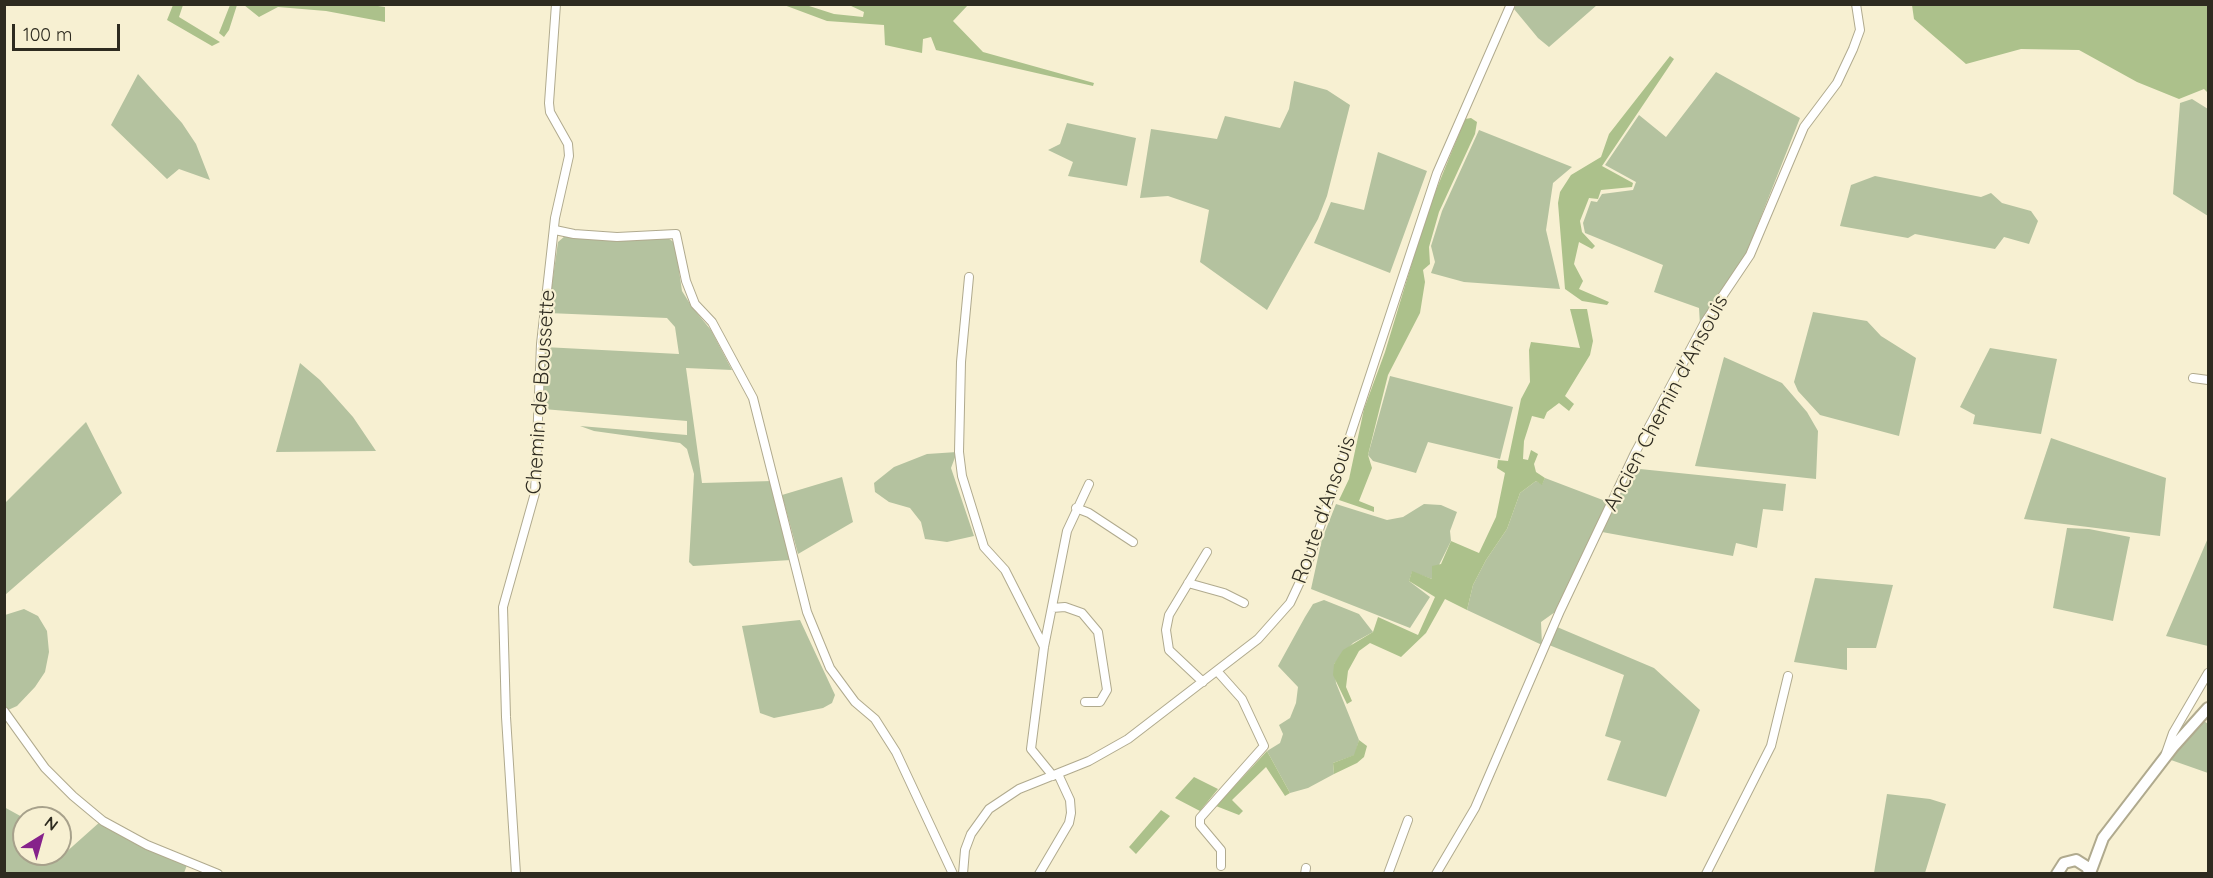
<!DOCTYPE html>
<style>
body{margin:0}
#map{position:relative;width:2213px;height:878px;overflow:hidden;background:#f7f0d2;font-family:Quicksand,sans-serif}
canvas{display:block}
.frame{position:absolute;inset:0;border:6px solid #2e2b20;pointer-events:none}
.north{position:absolute;left:12px;top:806px;width:60px;height:60px;box-sizing:border-box;background:#f7f0d2;border:2px solid #a7a18b;border-radius:50%;rotate:37deg;font-size:16px;font-weight:700;line-height:24px;text-align:center;color:#2e2b20}
.north::after{content:'';display:block;margin:auto;width:21px;height:27px;background:#86228b;clip-path:polygon(50% 0,100% 100%,50% 72%,0 100%)}
.scale{position:absolute;left:12px;top:24px;width:108px;height:27px;box-sizing:border-box;border:3px solid #2e2b20;border-top:0;padding-left:8px;font-size:18px;line-height:21px;white-space:nowrap;color:#2e2b20;-webkit-text-stroke:4px #f7f0d2;paint-order:stroke}
</style>
<div id="map">
<canvas width="2213" height="878"></canvas>
<div class="frame"></div>
<div class="north">N</div>
<div class="scale">100 m</div>
</div>
<script>
const c = document.querySelector('canvas').getContext('2d');
c.lineJoin = 'round';
function paint(path, color) {
  c.fillStyle = color;
  c.fill(path, 'evenodd');
}
function shape(rows) {
  const path = new Path2D();
  for (const r of rows) {
    path.moveTo(r[0], r[1]);
    for (let i = 2; i < r.length; i += 2) path.lineTo(r[i], r[i + 1]);
  }
  return path;
}
function trace(path, color, width, dash) {
  c.strokeStyle = color;
  c.lineWidth = width;
  c.lineCap = dash ? 'butt' : 'round';
  c.setLineDash(dash || []);
  c.stroke(path);
}
function label(font, color, halo, rows, align = 'center') {
  c.font = font + ' Quicksand,sans-serif';
  c.lineWidth = 4.5;
  c.setLineDash([]);
  c.textBaseline = 'middle';
  c.strokeStyle = halo;
  c.fillStyle = color;
  for (const [text, x, y, turn = 0] of rows) {
    c.save();
    c.translate(x, y);
    c.rotate((+turn || 0) * Math.PI / 180);
    c.textAlign = isNaN(turn) ? turn : align;
    if (halo) c.strokeText(text, 0, 0);
    c.fillText(text, 0, 0);
    c.restore();
  }
}
paint(shape([
 [1516,5,1517,4,1597,5,1549,47,1538,38,1514,9],
 [1716,72,1800,118,1747,252,1700,325,1699,308,1654,292,1663,265,1585,233,1583,223,1591,201,1597,202,1602,194,1633,190,1636,182,1605,165,1639,115,1666,137],
 [138,74,182,123,196,144,210,180,179,169,167,179,111,125],
 [1294,81,1327,90,1350,105,1327,196,1318,219,1267,310,1200,262,1209,210,1168,196,1140,198,1151,129,1217,139,1225,116,1280,128,1289,109],
 [2192,99,2208,109,2208,216,2173,194,2180,103],
 [1067,123,1136,138,1127,186,1068,176,1073,162,1048,150,1060,144],
 [1479,130,1572,167,1553,183,1546,230,1560,289,1464,282,1431,273,1435,262,1431,246,1442,211],
 [1378,152,1427,171,1390,273,1314,243,1331,202,1364,210],
 [1875,176,1981,197,1991,193,2002,203,2031,211,2038,221,2029,244,2004,237,1995,249,1915,234,1908,238,1840,226,1851,185],
 [565,236,665,236,675,243,682,291,692,307,711,330,732,370,686,368,702,483,772,481,791,560,693,566,689,562,694,474,687,449,680,443,594,431,580,426,687,435,687,421,543,409,544,347,679,354,675,327,667,318,548,313,558,242],
 [1813,312,1867,321,1881,336,1916,358,1899,436,1820,415,1798,391,1794,382],
 [1990,348,2057,359,2041,434,1973,424,1975,415,1960,407],
 [1724,357,1782,383,1807,412,1818,431,1816,479,1695,466],
 [300,363,320,380,353,417,376,451,276,452],
 [1390,376,1513,407,1500,459,1428,442,1416,473,1373,461,1368,455],
 [86,422,122,493,5,595,5,503],
 [2051,438,2166,478,2160,536,2024,519],
 [957,452,951,468,974,536,947,542,925,539,921,522,910,508,889,502,875,492,874,483,894,467,927,454],
 [1640,469,1786,484,1783,511,1763,509,1757,548,1736,543,1733,556,1602,532,1630,472],
 [842,477,853,522,798,554,782,495],
 [1545,478,1608,502,1555,612,1541,622,1542,645,1467,610,1473,585,1486,560,1507,529,1520,493,1536,481,1542,484],
 [1336,504,1387,520,1403,517,1424,504,1441,505,1457,512,1450,531,1451,541,1432,579,1412,572,1409,581,1430,597,1410,628,1311,589,1322,539],
 [2067,528,2089,529,2130,537,2113,621,2053,608],
 [2208,538,2208,646,2166,636],
 [1815,578,1893,585,1876,648,1847,648,1847,670,1794,662],
 [1324,600,1359,614,1373,632,1353,643,1334,664,1336,683,1359,740,1355,755,1333,763,1334,774,1308,788,1290,793,1267,751,1280,743,1283,734,1279,725,1290,718,1296,703,1298,687,1278,666,1305,617,1313,604],
 [24,609,38,616,47,631,49,652,45,672,35,687,17,706,8,710,4,703,5,615],
 [800,620,835,695,832,703,823,708,774,718,760,713,742,626],
 [1557,627,1654,668,1700,710,1666,797,1607,780,1621,741,1605,736,1624,675,1549,645],
 [2204,721,2208,724,2208,773,2171,760,2191,733],
 [1887,794,1930,799,1946,804,1925,873,1874,873],
 [4,807,24,818,24,854,60,854,60,851,64,854,101,821,187,865,184,873,5,873]
]), '#b4c29f');
paint(shape([
 [173,5,183,5,179,17,220,42,212,46,167,20],
 [230,5,237,5,229,30,224,37,219,33],
 [244,5,371,5,385,7,385,22,326,11,278,7,259,17],
 [784,5,806,5,834,14,863,17,864,12,849,5,968,5,953,21,983,52,1094,83,1093,86,936,50,931,37,923,39,922,53,885,45,884,25,827,21],
 [1912,5,2208,5,2208,93,2204,89,2179,99,2137,82,2079,50,2021,49,1966,64,1914,19],
 [1670,56,1674,59,1602,166,1633,183,1632,187,1601,190,1598,199,1589,198,1580,221,1582,232,1595,246,1592,249,1579,242,1574,264,1583,281,1579,289,1609,302,1607,305,1582,301,1565,289,1558,203,1560,192,1571,175,1601,157,1609,134],
 [1471,118,1477,122,1475,134,1439,212,1429,247,1430,264,1423,270,1425,282,1420,313,1388,375,1368,455,1372,468,1359,501,1374,507,1374,512,1339,500,1349,479,1364,409,1385,352,1428,210,1465,119],
 [1570,309,1587,309,1593,341,1590,355,1565,396,1574,404,1569,411,1559,403,1547,412,1544,419,1532,416,1524,441,1523,459,1528,460,1531,450,1538,454,1534,464,1536,472,1545,478,1542,485,1536,481,1520,493,1507,529,1486,560,1473,585,1467,610,1445,599,1426,633,1401,657,1370,643,1359,651,1348,671,1346,687,1352,701,1347,704,1333,675,1334,664,1343,650,1373,632,1378,617,1418,635,1435,597,1409,581,1412,571,1432,579,1432,566,1441,564,1451,541,1479,553,1496,517,1505,473,1497,468,1498,460,1508,461,1521,399,1530,382,1529,350,1531,342,1580,348],
 [1359,740,1367,746,1364,757,1357,763,1334,774,1333,763,1354,755],
 [1267,751,1290,793,1285,796,1266,767,1232,800,1243,811,1239,815,1216,806],
 [1194,777,1218,789,1200,811,1175,798],
 [1161,810,1170,816,1136,854,1129,847]
]), '#acc18b');
const minor = shape([
 [555,230,574,234,617,237,676,234,686,281,695,304,712,322,753,398,807,612,830,668,855,702,875,719,896,752,953,874],
 [969,277,961,362,959,452,962,476,984,547,1005,570,1044,647],
 [2193,378,2208,380],
 [1076,508,1089,513,1133,542],
 [1188,583,1224,593,1244,603],
 [1052,608,1065,607,1082,613,1098,632,1107,690,1100,702,1085,702],
 [1217,671,1242,699,1264,746,1200,818,1200,825,1221,850,1221,866],
 [1203,682,1169,650,1166,630,1169,615,1207,552],
 [4,711,45,768,73,796,103,821,147,845,218,874],
 [2165,756,2173,733,2208,673],
 [1053,776,1031,749,1044,647,1067,531,1089,484],
 [516,874,506,717,503,607,535,493,541,344,555,218,569,156,568,144,550,112,549,103,556,4],
 [963,874,965,850,971,834,989,809,1019,789,1089,761,1128,739,1258,639,1290,603,1306,569,1437,173,1511,4],
 [1039,874,1069,823,1071,813,1070,800,1058,774],
 [1305,874,1306,868],
 [1388,874,1408,820],
 [1436,874,1475,808,1560,611,1635,453,1705,322,1750,255,1804,127,1837,83,1853,49,1860,30,1856,4],
 [1706,874,1771,746,1788,676]
]);
const major = shape([
 [2090,873,2103,838,2173,747,2208,708],
 [2057,874,2064,863,2076,860,2087,867,2090,874]
]);
trace(minor, '#b0aa8e', 10);
trace(major, '#b0aa8e', 14);
trace(minor, '#fff', 8);
trace(major, '#fff', 10);
label('21px', '#2e2b20', '#f7f0d2', [
 ["Chemin de Boussette",541,392,-86],
 ["Ancien Chemin d'Ansouis",1666,403,-62],
 ["Route d'Ansouis",1324,510,-71]
]);
</script>
